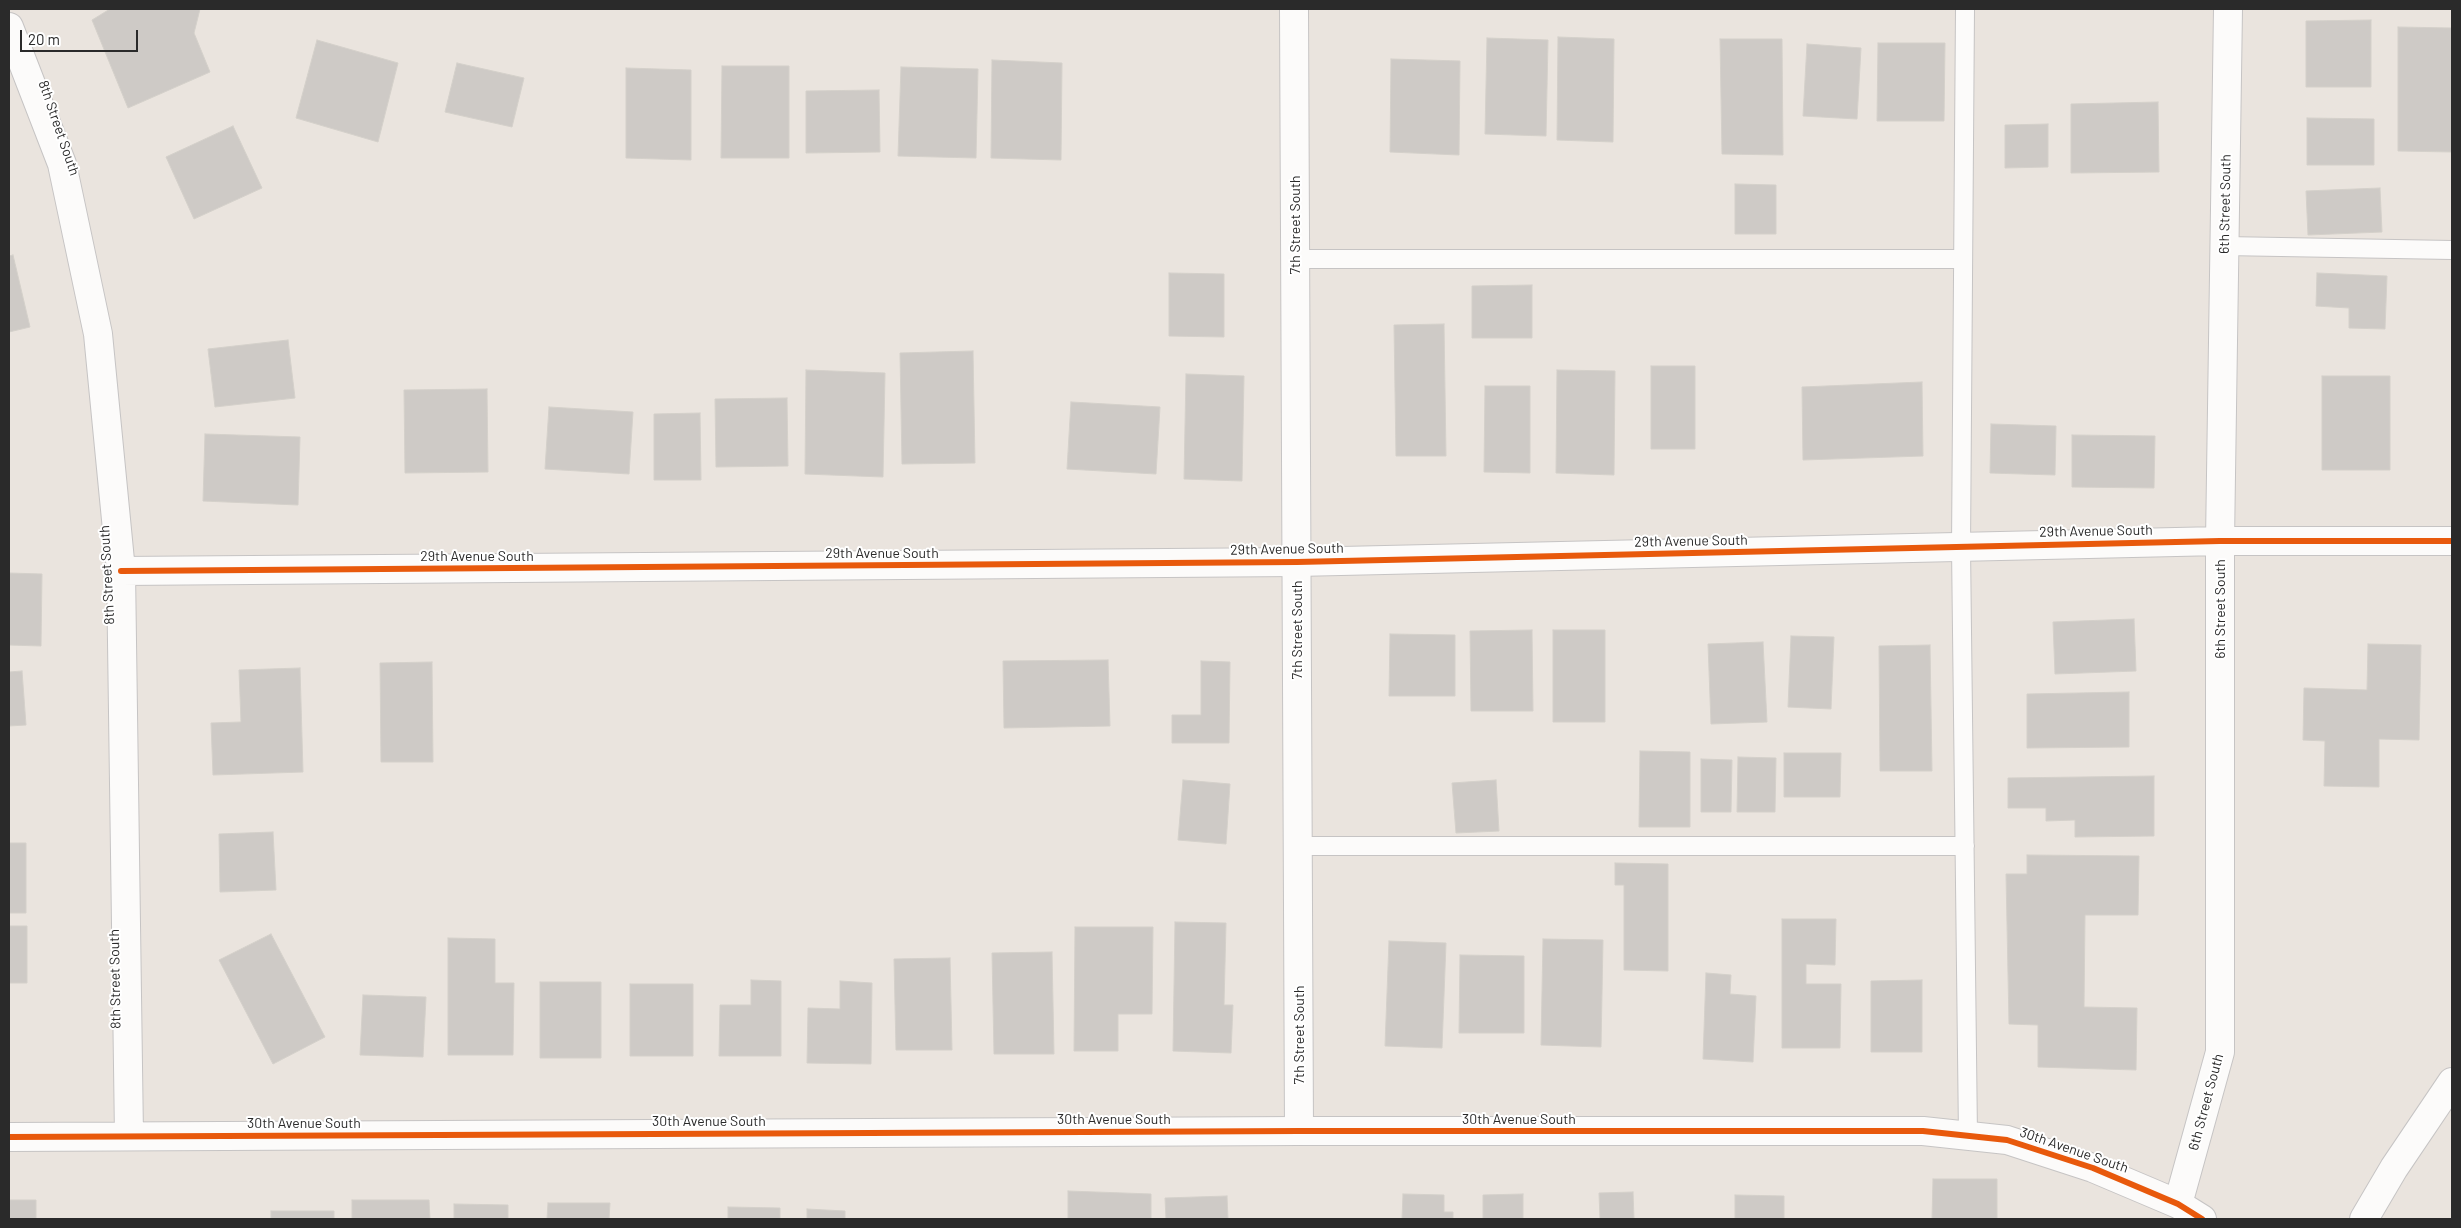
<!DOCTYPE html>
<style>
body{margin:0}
#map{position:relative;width:2461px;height:1228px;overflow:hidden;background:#eae4de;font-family:Barlow,sans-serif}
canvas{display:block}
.frame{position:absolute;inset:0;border:10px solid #2a2a2a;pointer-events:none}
.scale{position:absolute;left:20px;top:30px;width:118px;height:22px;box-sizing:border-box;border:2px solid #2a2a2a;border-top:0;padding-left:6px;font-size:15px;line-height:18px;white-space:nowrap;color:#2a2a2a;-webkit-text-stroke:4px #fff;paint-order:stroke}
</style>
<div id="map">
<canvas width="2461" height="1228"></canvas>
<div class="frame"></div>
<div class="scale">20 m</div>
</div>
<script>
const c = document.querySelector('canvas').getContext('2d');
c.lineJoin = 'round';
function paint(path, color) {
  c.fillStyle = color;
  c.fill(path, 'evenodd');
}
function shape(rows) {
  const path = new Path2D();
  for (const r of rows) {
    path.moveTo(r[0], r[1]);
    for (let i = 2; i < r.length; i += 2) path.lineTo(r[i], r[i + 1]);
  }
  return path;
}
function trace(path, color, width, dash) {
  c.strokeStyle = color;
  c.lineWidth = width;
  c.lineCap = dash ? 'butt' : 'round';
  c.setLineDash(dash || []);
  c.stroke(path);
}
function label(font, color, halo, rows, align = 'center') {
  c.font = font + ' Barlow,sans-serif';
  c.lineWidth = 4;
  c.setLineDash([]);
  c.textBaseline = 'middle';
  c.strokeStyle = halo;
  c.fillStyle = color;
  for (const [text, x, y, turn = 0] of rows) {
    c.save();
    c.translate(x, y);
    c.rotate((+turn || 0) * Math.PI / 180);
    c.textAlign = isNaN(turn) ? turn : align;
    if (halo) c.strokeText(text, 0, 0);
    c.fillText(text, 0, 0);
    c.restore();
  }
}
const building = shape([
 [110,9,200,9,194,33,210,72,128,108,92,20,110,9],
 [2371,20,2371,87,2306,87,2306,21,2371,20],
 [2398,27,2452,28,2452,152,2398,151,2398,27],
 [1558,37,1614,39,1613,142,1557,140,1558,37],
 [1487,38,1548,40,1546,136,1485,134,1487,38],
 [1720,39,1782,39,1783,155,1722,154,1720,39],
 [317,40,398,63,378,142,296,118,317,40],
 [1878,43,1945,43,1944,121,1877,121,1878,43],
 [1807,44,1861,48,1857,119,1803,116,1807,44],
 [1391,59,1460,61,1459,155,1390,152,1391,59],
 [992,60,1062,63,1061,160,991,158,992,60],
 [457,63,524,78,512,127,445,112,457,63],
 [722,66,789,66,789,158,721,158,722,66],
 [901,67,978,69,976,158,898,156,901,67],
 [626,68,691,70,691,160,626,158,626,68],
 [879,90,880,152,806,153,806,91,879,90],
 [2158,102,2159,172,2071,173,2071,104,2158,102],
 [2307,118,2374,119,2374,165,2307,165,2307,118],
 [2048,124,2048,167,2005,168,2005,125,2048,124],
 [233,126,262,188,194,219,166,157,233,126],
 [1735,184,1776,185,1776,234,1735,234,1735,184],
 [2380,188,2382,232,2308,235,2306,191,2380,188],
 [13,255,30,327,9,332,9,256,13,255],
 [1169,273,1224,274,1224,337,1169,336,1169,273],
 [2317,273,2387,276,2385,329,2349,328,2349,308,2316,306,2317,273],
 [1532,285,1532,338,1472,338,1472,286,1532,285],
 [1444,324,1446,456,1396,456,1394,325,1444,324],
 [288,340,295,398,215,407,208,349,288,340],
 [973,351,975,463,902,464,900,353,973,351],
 [1651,366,1695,366,1695,449,1651,449,1651,366],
 [806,370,885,373,883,477,805,474,806,370],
 [1557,370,1615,371,1614,475,1556,473,1557,370],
 [1186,374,1244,376,1242,481,1184,479,1186,374],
 [2322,376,2390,376,2390,470,2322,470,2322,376],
 [1922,382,1923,456,1803,460,1802,387,1922,382],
 [1485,386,1530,386,1530,473,1484,472,1485,386],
 [487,389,488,472,405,473,404,390,487,389],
 [787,398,788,466,716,467,715,399,787,398],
 [1071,402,1160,407,1156,474,1067,469,1071,402],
 [549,407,633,412,629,474,545,469,549,407],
 [700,413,701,480,654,480,654,414,700,413],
 [1991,424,2056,426,2055,475,1990,473,1991,424],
 [205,434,300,437,298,505,203,501,205,434],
 [2072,435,2155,436,2154,488,2072,487,2072,435],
 [9,573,42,574,41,646,9,645,9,573],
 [2134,619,2136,671,2055,674,2053,622,2134,619],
 [1532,630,1533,711,1471,711,1470,631,1532,630],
 [1553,630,1605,630,1605,722,1553,722,1553,630],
 [1390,634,1455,635,1455,696,1389,696,1390,634],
 [1791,636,1834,637,1831,709,1788,707,1791,636],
 [1763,642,1767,722,1711,724,1708,644,1763,642],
 [2368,644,2421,645,2419,740,2379,739,2379,787,2324,786,2325,741,2303,740,2304,688,2367,690,2368,644],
 [1930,645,1932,771,1880,771,1879,646,1930,645],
 [1108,660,1110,726,1004,728,1003,661,1108,660],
 [1201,661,1230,662,1229,743,1172,743,1172,715,1201,715,1201,661],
 [432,662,433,762,381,762,380,663,432,662],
 [300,668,303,772,213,775,211,723,241,722,239,670,300,668],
 [22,671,26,725,9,726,9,672,22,671],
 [2129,692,2129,747,2027,748,2027,694,2129,692],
 [1640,751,1690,752,1690,827,1639,827,1640,751],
 [1784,753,1841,753,1840,797,1784,797,1784,753],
 [1738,757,1776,758,1775,812,1737,812,1738,757],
 [1701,759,1732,760,1731,812,1701,812,1701,759],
 [2154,776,2154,836,2075,837,2075,820,2046,821,2046,808,2008,808,2008,778,2154,776],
 [1183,780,1230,784,1226,844,1178,840,1183,780],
 [1496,780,1499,831,1456,833,1452,783,1496,780],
 [273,832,276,890,220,892,219,834,273,832],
 [9,843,26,843,26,913,9,913,9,843],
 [2027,855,2139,856,2138,915,2085,915,2084,1007,2137,1008,2136,1070,2038,1067,2038,1025,2009,1024,2006,874,2027,874,2027,855],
 [1615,863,1668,864,1668,971,1624,970,1624,885,1615,885,1615,863],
 [1782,919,1836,919,1835,965,1806,964,1806,984,1841,984,1840,1048,1782,1048,1782,919],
 [1175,922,1226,923,1224,1005,1233,1005,1231,1053,1173,1051,1175,922],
 [9,926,27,926,27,983,9,983,9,926],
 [1075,927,1153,927,1152,1014,1118,1014,1118,1051,1074,1051,1075,927],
 [271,934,325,1037,273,1064,219,960,271,934],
 [448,938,495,939,495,983,514,983,513,1055,448,1055,448,938],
 [1543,939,1603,940,1601,1047,1541,1045,1543,939],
 [1389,941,1446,943,1442,1048,1385,1046,1389,941],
 [1052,952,1054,1054,994,1054,992,953,1052,952],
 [1460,955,1524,956,1524,1033,1459,1033,1460,955],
 [950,958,952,1050,896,1050,894,959,950,958],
 [1706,973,1731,975,1730,994,1756,996,1753,1062,1703,1059,1706,973],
 [751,980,781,981,781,1056,719,1056,720,1005,751,1005,751,980],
 [1922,980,1922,1052,1871,1052,1871,981,1922,980],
 [840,981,872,983,871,1064,807,1063,808,1008,840,1009,840,981],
 [540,982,601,982,601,1058,540,1058,540,982],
 [630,984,693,984,693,1056,630,1056,630,984],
 [363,995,426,997,423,1057,360,1055,363,995],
 [1933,1179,1997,1179,1997,1219,1932,1219,1933,1179],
 [1068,1191,1151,1194,1151,1219,1068,1219,1068,1191],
 [1633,1192,1634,1219,1600,1219,1599,1193,1633,1192],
 [1403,1194,1444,1195,1444,1212,1453,1212,1453,1219,1402,1219,1403,1194],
 [1523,1194,1523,1219,1483,1219,1483,1195,1523,1194],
 [1735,1195,1784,1196,1784,1219,1735,1219,1735,1195],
 [1227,1196,1228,1219,1166,1219,1165,1198,1227,1196],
 [9,1200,36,1200,36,1219,9,1219,9,1200],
 [352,1200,429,1200,430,1219,352,1219,352,1200],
 [548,1203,610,1203,609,1219,547,1219,548,1203],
 [454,1204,508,1205,508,1219,454,1219,454,1204],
 [728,1207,780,1208,780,1219,728,1219,728,1207],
 [807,1209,845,1211,845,1219,807,1219,807,1209],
 [271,1211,334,1211,334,1219,271,1219,271,1211]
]);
paint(building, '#cecac6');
trace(building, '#d4d0ca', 1);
const lane = shape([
 [1965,9,1961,547,1968,1136],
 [2224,246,2452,250],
 [1295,259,1963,259],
 [1298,846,1965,846]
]);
const street = shape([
 [9,27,62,164,98,334,121,571,129,1136],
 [121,571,1297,562,2220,541,2452,541],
 [9,1137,1299,1131,1923,1131,2007,1140,2093,1168,2178,1204,2202,1219],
 [2178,1204,2220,1052,2220,541,2228,9]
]);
const secondary = shape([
 [1294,9,1299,1131],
 [2364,1219,2394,1168,2452,1082]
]);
trace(lane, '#c6c4c4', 20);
trace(street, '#c6c4c4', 30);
trace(secondary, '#c6c4c4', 30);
trace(lane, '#fcfbfa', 18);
trace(street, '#fcfbfa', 28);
trace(secondary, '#fcfbfa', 28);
trace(shape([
 [121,571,1297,562,2220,541,2452,541],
 [9,1137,1299,1131,1923,1131,2007,1140,2093,1168,2178,1204,2202,1219]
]), '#e8590c', 6);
label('14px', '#2a2a2a', '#fff', [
 ["8th Street South",59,128,71],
 ["6th Street South",2225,204,-89],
 ["7th Street South",1295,225,-90],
 ["29th Avenue South",2096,531,-1],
 ["29th Avenue South",1691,541,-1],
 ["29th Avenue South",1287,549,-1],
 ["29th Avenue South",882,553],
 ["29th Avenue South",477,556],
 ["8th Street South",107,575,-93],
 ["6th Street South",2220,609,-90],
 ["7th Street South",1297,630,-90],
 ["8th Street South",115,979,-91],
 ["7th Street South",1299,1035,-90],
 ["6th Street South",2206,1102,-75],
 ["30th Avenue South",1114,1119],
 ["30th Avenue South",1519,1119],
 ["30th Avenue South",709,1121],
 ["30th Avenue South",304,1123],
 ["30th Avenue South",2074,1150,19]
]);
</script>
